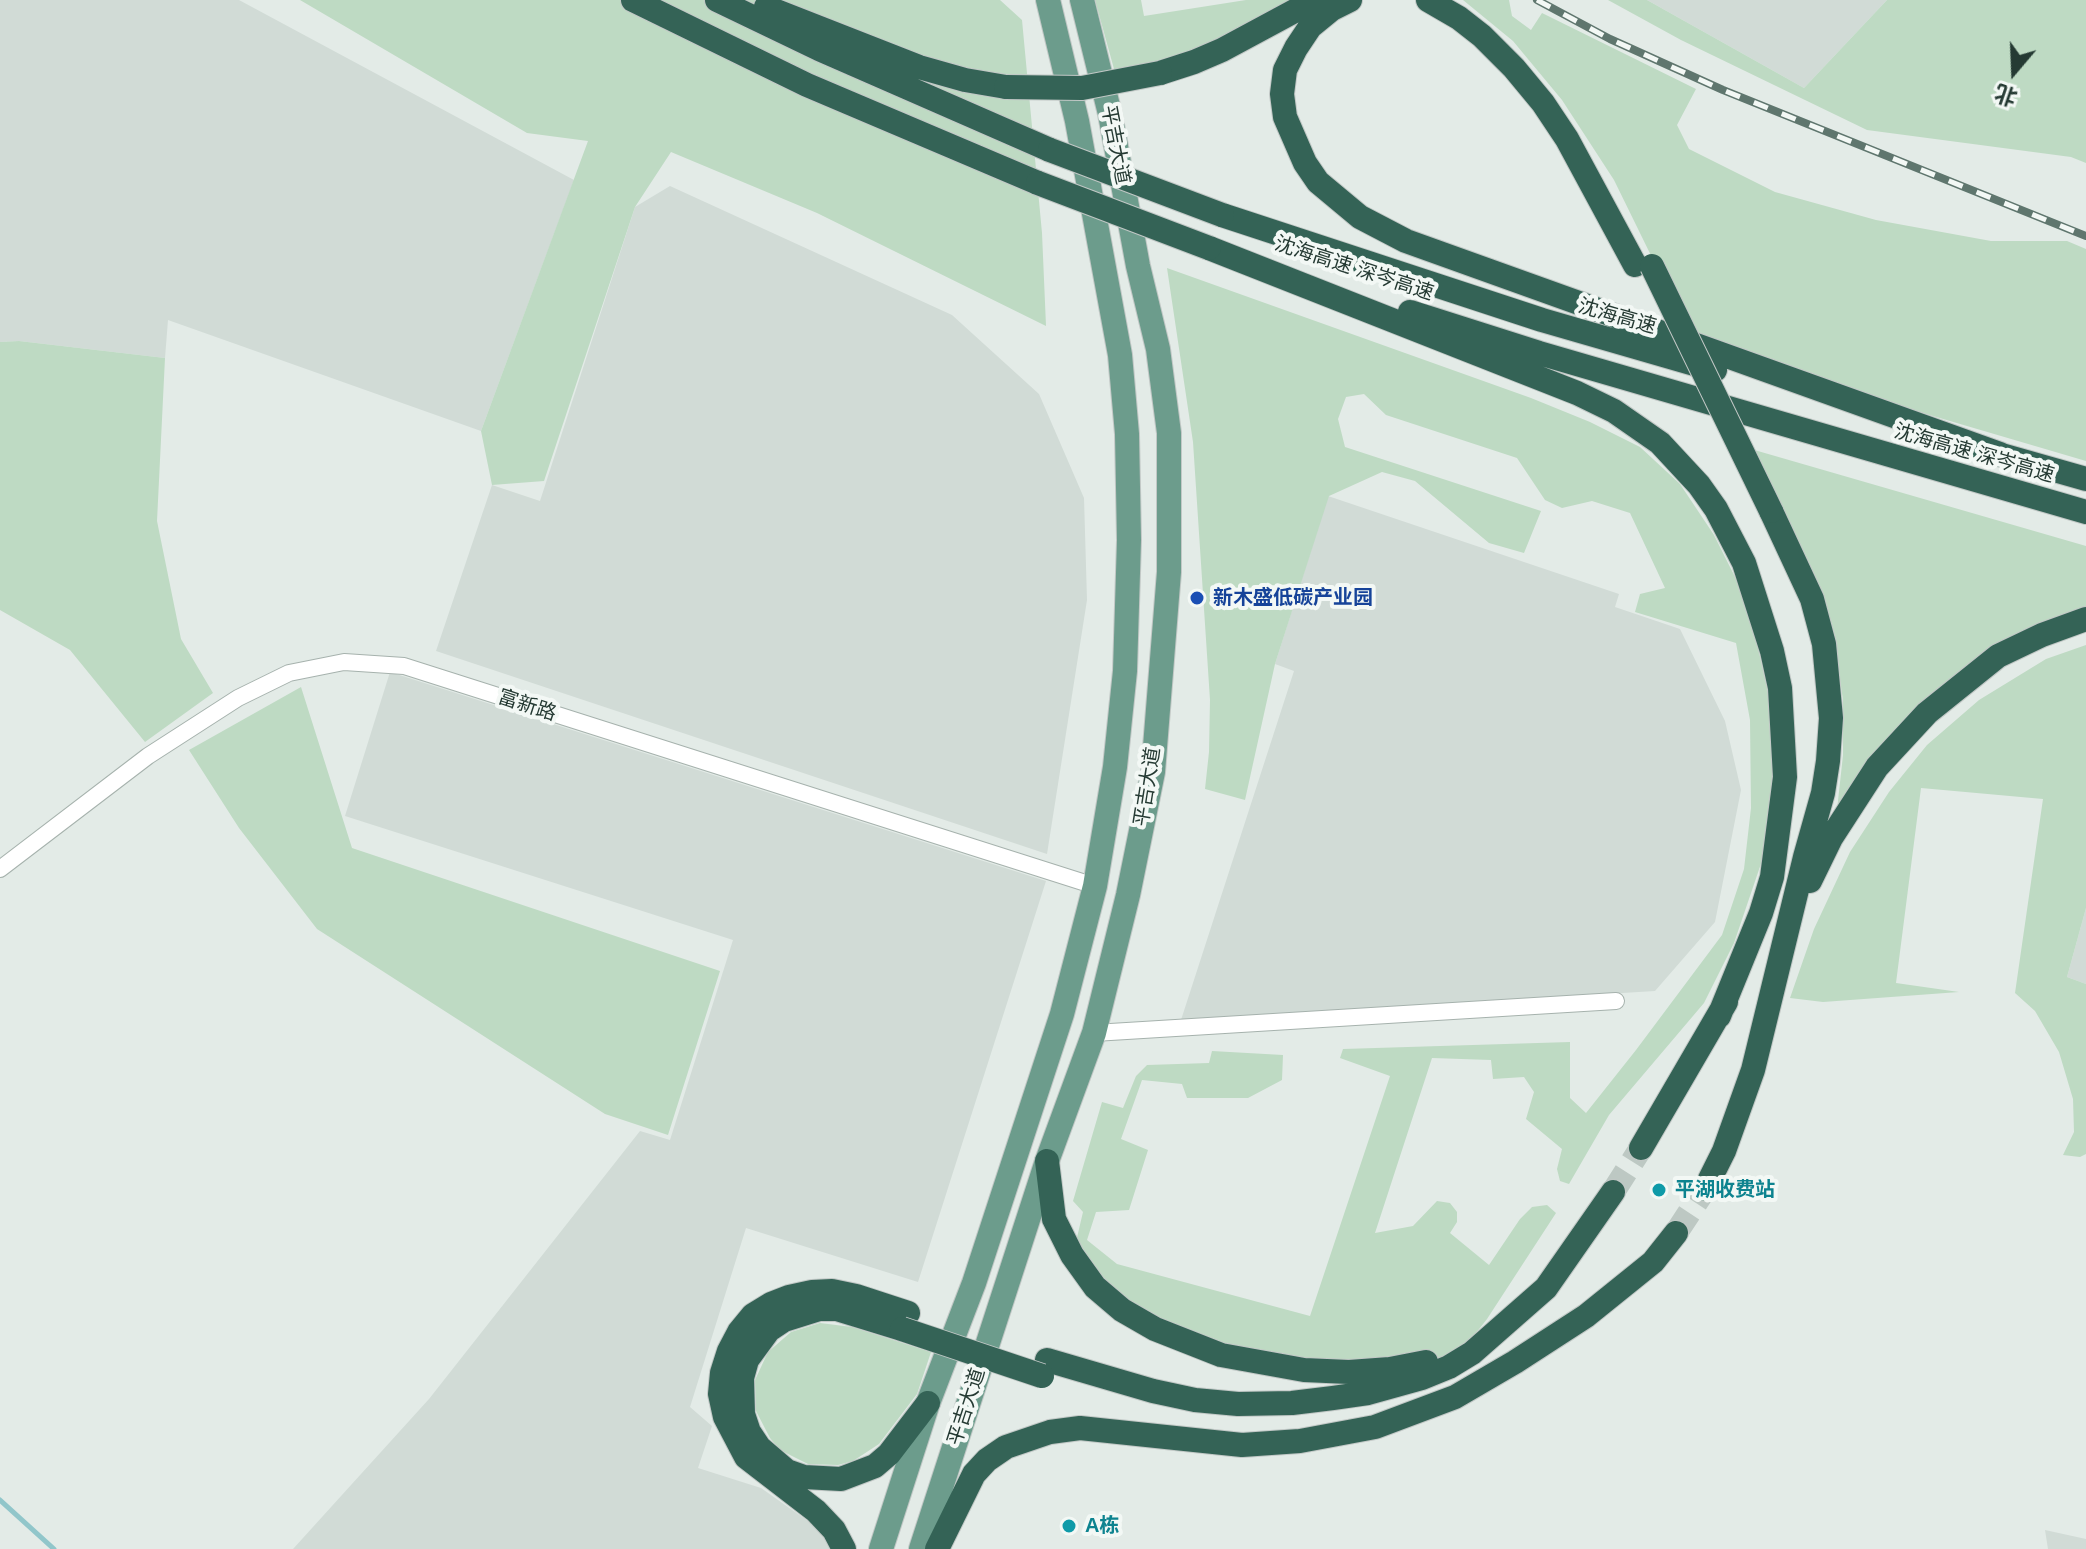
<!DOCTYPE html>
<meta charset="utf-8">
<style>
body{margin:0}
#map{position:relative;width:2086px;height:1549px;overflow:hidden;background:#e3ebe7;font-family:Helvetica,"Noto Sans SC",sans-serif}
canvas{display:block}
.north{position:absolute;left:1974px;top:32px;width:80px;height:80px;-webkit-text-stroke:6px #f3f8f5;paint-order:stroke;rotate:199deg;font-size:22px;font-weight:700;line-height:32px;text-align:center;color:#253a33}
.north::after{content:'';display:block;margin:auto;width:28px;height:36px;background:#253a33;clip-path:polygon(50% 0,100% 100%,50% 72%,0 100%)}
</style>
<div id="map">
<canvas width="2086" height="1549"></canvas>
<div class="north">北</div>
</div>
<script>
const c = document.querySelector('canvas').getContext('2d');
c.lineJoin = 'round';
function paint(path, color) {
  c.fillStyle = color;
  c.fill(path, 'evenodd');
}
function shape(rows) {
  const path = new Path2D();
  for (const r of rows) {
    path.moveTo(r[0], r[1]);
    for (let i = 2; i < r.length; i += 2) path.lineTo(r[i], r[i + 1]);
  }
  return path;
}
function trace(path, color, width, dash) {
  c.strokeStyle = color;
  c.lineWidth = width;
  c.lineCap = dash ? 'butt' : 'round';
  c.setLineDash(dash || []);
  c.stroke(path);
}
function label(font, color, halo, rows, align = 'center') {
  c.font = font + ' Helvetica,"Noto Sans SC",sans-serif';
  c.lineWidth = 8;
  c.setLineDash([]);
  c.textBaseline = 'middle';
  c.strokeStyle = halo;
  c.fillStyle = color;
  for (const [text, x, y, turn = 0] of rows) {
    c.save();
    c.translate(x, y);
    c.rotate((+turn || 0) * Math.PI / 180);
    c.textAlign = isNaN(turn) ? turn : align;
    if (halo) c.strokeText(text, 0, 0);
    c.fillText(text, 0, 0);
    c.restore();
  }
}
paint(shape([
 [0,0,239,0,574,180,481,431,168,320,165,358,19,341,0,342],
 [1647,0,1887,0,1804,88],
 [670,186,952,315,1039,394,1084,498,1087,600,1047,854,436,651,492,485,540,501,635,207],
 [1328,496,1619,594,1615,607,1680,629,1725,721,1741,790,1715,922,1655,991,1181,1020,1294,671,1275,664],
 [390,672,1046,881,918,1282,746,1228,690,1407,712,1426,698,1468,761,1488,832,1538,829,1549,293,1549,429,1399,640,1131,670,1140,733,940,345,816],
 [2086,908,2086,984,2067,977],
 [2045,1530,2086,1539,2086,1549,2048,1549]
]), '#d1dbd6');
paint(shape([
 [300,0,1000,0,1022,20,1042,233,1046,326,817,213,671,152,635,207,544,481,492,485,481,431,588,141,527,133],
 [1095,0,1141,0,1144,16,1246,0,1315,0,1119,87],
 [1463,0,1509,0,1512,16,1531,30,1542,13,1696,89,1677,125,1689,149,1775,192,1876,220,1991,241,2067,241,2086,249,2086,461,1916,411,1687,329,1614,180,1562,100,1513,41],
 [1608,0,1647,0,1804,88,1887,0,2086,0,2086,163,2071,157,1867,130,1681,40],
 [1167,268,1531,398,1590,422,1640,447,1680,484,1714,535,1738,583,1758,648,1772,709,1773,768,1767,846,1734,943,1704,1003,1609,1115,1569,1184,1560,1181,1557,1169,1562,1149,1526,1119,1534,1092,1524,1077,1493,1079,1491,1060,1432,1058,1375,1233,1413,1226,1437,1201,1450,1203,1457,1212,1457,1222,1450,1233,1489,1265,1520,1219,1532,1207,1547,1205,1556,1213,1487,1319,1469,1342,1443,1358,1371,1376,1141,1326,1075,1246,1083,1212,1073,1201,1102,1102,1123,1108,1136,1076,1147,1065,1209,1063,1212,1051,1283,1055,1282,1080,1248,1098,1187,1098,1182,1084,1142,1080,1121,1139,1148,1150,1129,1210,1096,1212,1087,1240,1117,1264,1310,1316,1390,1076,1340,1058,1343,1049,1570,1042,1570,1098,1586,1113,1636,1050,1722,935,1744,869,1751,808,1750,720,1736,643,1635,612,1640,594,1665,588,1630,513,1592,501,1562,508,1545,500,1517,458,1386,415,1364,394,1346,397,1338,419,1345,447,1541,511,1524,553,1489,543,1415,481,1382,472,1329,496,1275,664,1245,800,1205,789,1209,752,1210,700,1193,442],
 [19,341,165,358,157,521,181,639,213,693,145,742,70,650,0,610,0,342],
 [1744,447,2086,546,2086,612,2009,643,1837,810,1843,755,1843,700,1836,653],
 [2086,645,2086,908,2067,977,2086,984,2086,1154,2080,1157,2063,1155,2074,1132,2073,1099,2059,1052,2035,1011,2015,993,2043,799,1921,788,1896,983,1959,992,1823,1002,1790,998,1814,929,1850,852,1889,792,1927,745,1979,700,2046,659],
 [301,687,352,848,720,971,668,1135,605,1114,317,929,239,828,189,750],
 [820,1323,852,1327,931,1352,917,1394,879,1444,853,1461,838,1465,808,1464,780,1450,770,1438,756,1411,755,1380,768,1352,791,1332]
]), '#bedac3');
trace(shape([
 [0,1500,54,1549]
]), '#91c6ca', 5);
trace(shape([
 [1613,1192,1641,1148],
 [1676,1233,1705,1189]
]), '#bdc8c3', 24, [24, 12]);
const minor = shape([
 [0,869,148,756,238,698,289,673,344,662,404,666,1095,886],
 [1094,1033,1616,1001]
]);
const primary = shape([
 [881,1549,928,1403,974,1283,1062,1014,1095,886,1115,767,1125,671,1129,540,1127,434,1120,355,1077,121,1048,0],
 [921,1549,1047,1161,1094,1033,1128,895,1153,772,1169,572,1169,433,1158,349,1138,266,1110,114,1082,0]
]);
const motorway = shape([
 [633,0,807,85,1038,183],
 [717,0,819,49,1050,150],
 [1350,0,1332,9,1310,27,1296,48,1285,70,1282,94,1285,117,1305,163,1318,182,1360,217,1406,241,2000,454],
 [1428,0,1459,18,1482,36,1514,68,1543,103,1567,139,1635,265],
 [766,7,919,67,965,80,1006,87],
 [1160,73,1194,62,1222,50,1315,0],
 [1222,215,1542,320,1715,370],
 [1209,248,1577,393,1614,411,1660,443,1699,485,1716,509,1744,563,1772,651,1780,688,1785,777,1772,877,1761,913,1719,1016],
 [1410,312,1539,353,2086,512],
 [1984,450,2086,479],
 [1810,881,1831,838,1877,767,1927,713,1998,656,2042,635,2086,619],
 [1641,1148,1726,1002],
 [1047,1161,1054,1219,1072,1255,1095,1287,1122,1310,1155,1329,1221,1355,1304,1370,1349,1372,1390,1369,1426,1362],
 [1705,1189,1724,1151,1753,1070,1805,857,1823,793,1828,761,1831,718,1824,644,1812,599,1771,511],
 [902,1329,837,1309,819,1309,784,1320,769,1330,747,1360,742,1378,743,1414,749,1432,759,1447,787,1471,804,1477,841,1479,875,1466,889,1454,928,1403],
 [1047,1360,1153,1391,1195,1400,1238,1404,1292,1403,1333,1398,1368,1393,1422,1378,1449,1367,1472,1353,1546,1288,1613,1192],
 [844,1549,834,1530,816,1511,746,1457,725,1417,720,1394,722,1373,729,1351,739,1332,753,1315,771,1304,789,1297,812,1292,832,1291,856,1296,908,1313],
 [937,1549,974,1474,987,1460,1006,1447,1050,1432,1080,1428,1242,1445,1300,1441,1375,1427,1455,1397,1515,1362,1586,1316,1653,1262,1676,1233]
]);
trace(minor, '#a6b2ad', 18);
trace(primary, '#c2c8c6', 26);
trace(motorway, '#c2c8c6', 26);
trace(minor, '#fff', 16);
trace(primary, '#6c9c8c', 24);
trace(motorway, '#346356', 24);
const rail = shape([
 [1537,0,1610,39,1723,90,2086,236]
]);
trace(rail, '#5f766e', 8);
trace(rail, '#f3f8f5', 5, [15]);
const motorwayBridge = shape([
 [1006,87,1082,88,1160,73],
 [1050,150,1222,215],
 [1038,183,1209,248],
 [1652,266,1771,511],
 [902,1329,1042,1376]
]);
trace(motorwayBridge, '#c2c8c6', 26, []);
trace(motorwayBridge, '#346356', 24);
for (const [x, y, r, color] of [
 [1197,598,8,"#1a4fb4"],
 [1659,1190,8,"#0f9aa8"],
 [1069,1526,8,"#0f9aa8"]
]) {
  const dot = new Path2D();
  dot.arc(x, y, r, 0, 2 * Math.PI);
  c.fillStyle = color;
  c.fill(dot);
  trace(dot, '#f3f8f5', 3);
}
label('20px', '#253a33', '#f3f8f5', [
 ["平吉大道",1115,145,79],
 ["沈海高速 深岑高速",1354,269,18],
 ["沈海高速",1617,317,16],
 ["沈海高速 深岑高速",1974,454,16],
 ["富新路",527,706,18],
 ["平吉大道",1148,787,-81],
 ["平吉大道",967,1407,-72]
]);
label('bold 20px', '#164399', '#f3f8f5', [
 ["新木盛低碳产业园",1213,598]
], 'left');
label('bold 20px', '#0d838f', '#f3f8f5', [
 ["平湖收费站",1675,1190],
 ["A栋",1085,1526]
], 'left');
</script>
